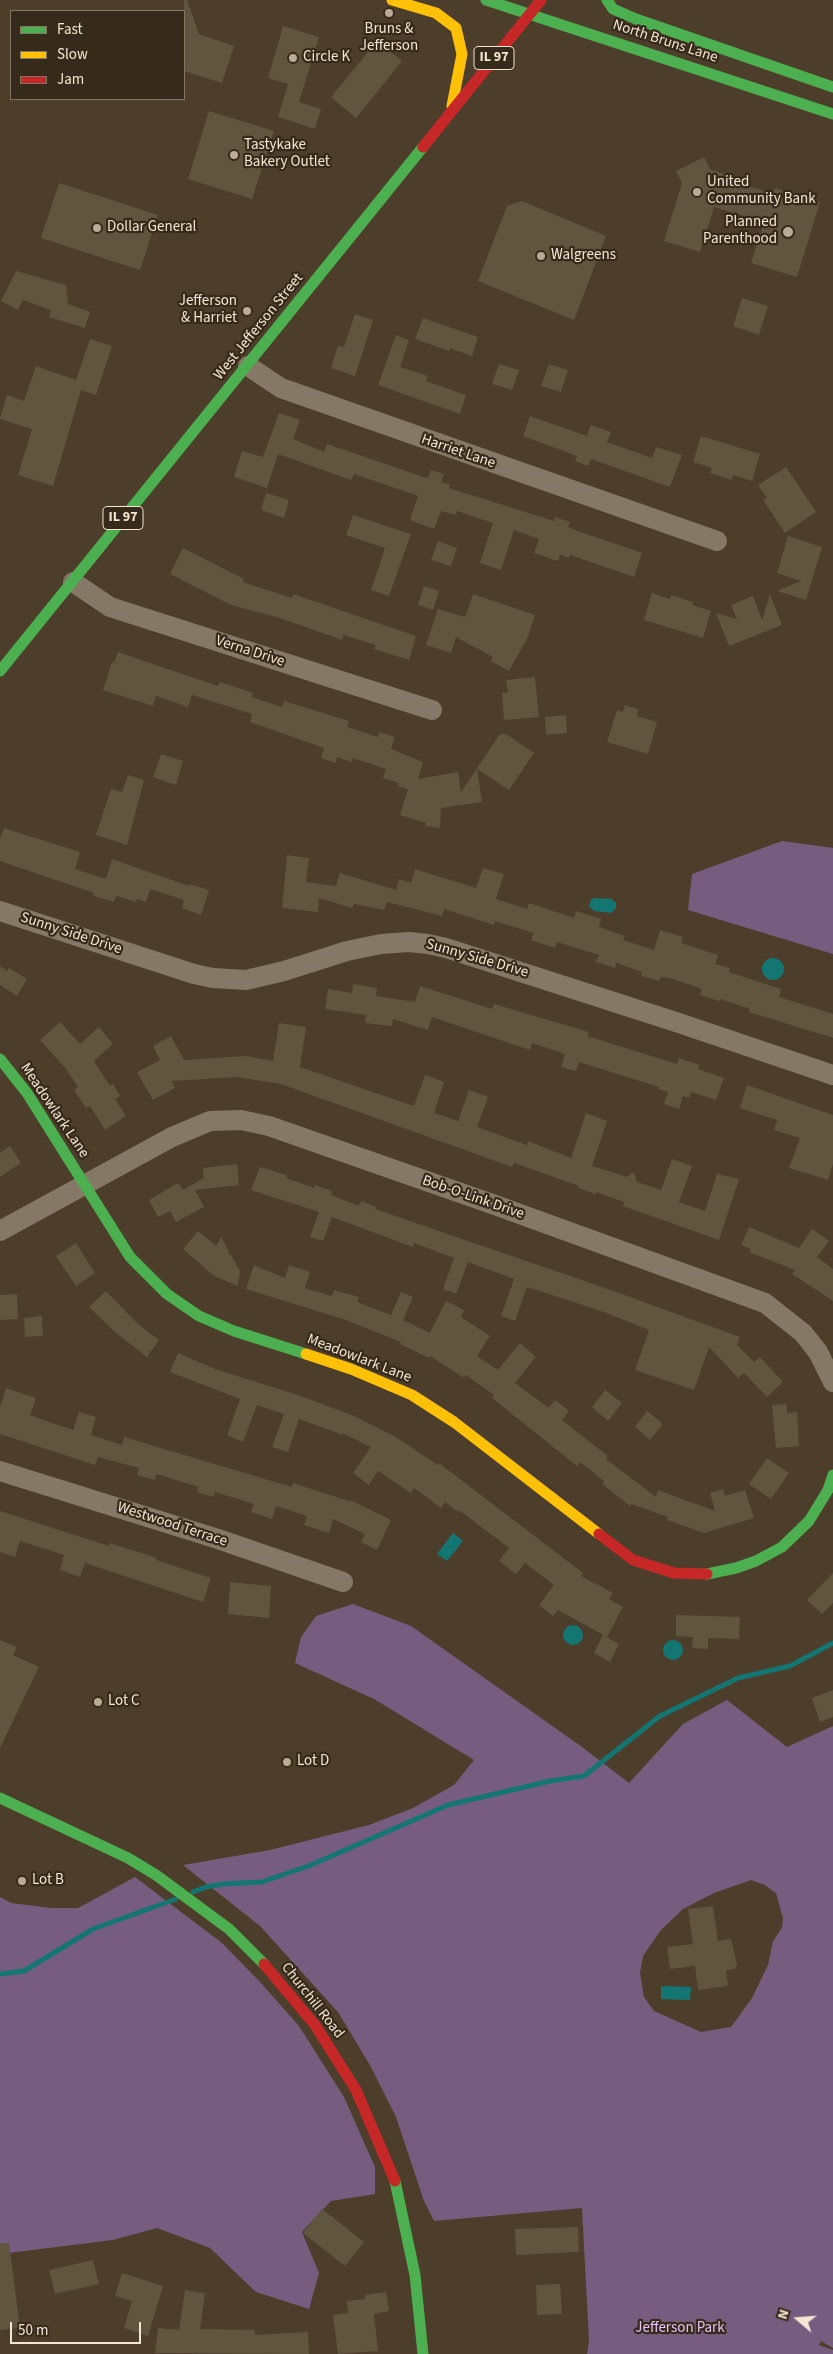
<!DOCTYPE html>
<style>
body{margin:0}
#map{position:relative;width:833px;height:2354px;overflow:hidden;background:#4c3e2a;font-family:"Source Sans 3",sans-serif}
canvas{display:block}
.legend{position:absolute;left:10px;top:10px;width:175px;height:90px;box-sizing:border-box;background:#362a1a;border:1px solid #827563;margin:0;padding:6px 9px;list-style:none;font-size:15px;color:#f5e5d1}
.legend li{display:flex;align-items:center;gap:10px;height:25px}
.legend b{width:25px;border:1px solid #827563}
.north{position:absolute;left:773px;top:2294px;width:50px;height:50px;-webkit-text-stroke:4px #362a1a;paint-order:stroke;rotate:288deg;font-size:14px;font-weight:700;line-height:20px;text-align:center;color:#f5e5d1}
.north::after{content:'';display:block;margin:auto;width:18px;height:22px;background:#f5e5d1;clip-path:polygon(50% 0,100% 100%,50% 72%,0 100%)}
.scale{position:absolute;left:10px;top:2322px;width:131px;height:22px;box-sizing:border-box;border:2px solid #f5e5d1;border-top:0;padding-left:6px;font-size:15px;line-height:18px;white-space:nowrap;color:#f5e5d1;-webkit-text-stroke:4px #362a1a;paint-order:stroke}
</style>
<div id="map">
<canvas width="833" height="2354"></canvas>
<ul class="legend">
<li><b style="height:6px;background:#4caf50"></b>Fast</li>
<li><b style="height:6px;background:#ffc107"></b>Slow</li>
<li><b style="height:6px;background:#c62828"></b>Jam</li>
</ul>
<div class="north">N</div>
<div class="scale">50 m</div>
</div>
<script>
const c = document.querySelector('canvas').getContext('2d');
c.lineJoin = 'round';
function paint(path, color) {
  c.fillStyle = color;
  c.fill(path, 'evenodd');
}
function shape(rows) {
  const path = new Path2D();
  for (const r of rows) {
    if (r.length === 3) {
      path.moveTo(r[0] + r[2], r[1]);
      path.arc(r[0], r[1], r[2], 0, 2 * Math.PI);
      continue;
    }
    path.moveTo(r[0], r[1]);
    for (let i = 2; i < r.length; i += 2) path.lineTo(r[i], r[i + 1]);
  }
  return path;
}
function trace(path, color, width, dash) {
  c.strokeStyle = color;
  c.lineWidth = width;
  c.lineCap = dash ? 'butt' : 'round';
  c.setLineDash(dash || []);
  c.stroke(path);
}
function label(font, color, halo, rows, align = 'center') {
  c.font = font + ' "Source Sans 3",sans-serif';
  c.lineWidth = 4.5;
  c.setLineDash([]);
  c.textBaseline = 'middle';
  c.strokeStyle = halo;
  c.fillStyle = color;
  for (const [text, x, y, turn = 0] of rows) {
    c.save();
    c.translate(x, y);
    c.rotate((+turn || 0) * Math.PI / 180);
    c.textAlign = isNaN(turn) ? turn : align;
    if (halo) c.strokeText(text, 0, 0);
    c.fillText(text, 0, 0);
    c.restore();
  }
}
paint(shape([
 [782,841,833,848,833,954,688,910,692,874],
 [353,1604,411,1626,582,1747,629,1783,683,1724,727,1700,787,1747,833,1726,833,2348,821,2341,819,2345,833,2350,833,2354,587,2354,589,2341,582,2208,434,2221,424,2201,396,2117,371,2067,338,2012,260,1926,183,1865,270,1850,369,1825,413,1808,454,1785,474,1760,374,1699,295,1663,301,1637,316,1616],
 [751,1880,765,1885,776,1893,783,1918,782,1928,773,1941,768,1965,752,1998,731,2027,701,2032,654,2011,644,1997,640,1973,643,1956,661,1930,683,1909,714,1893],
 [135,1877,222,1943,261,1983,299,2026,344,2097,375,2167,375,2194,331,2201,302,2232,319,2273,309,2309,256,2292,210,2248,157,2228,113,2240,0,2254,0,1897,11,1903,51,1908,78,1908]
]), '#765d80');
paint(shape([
 [594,898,612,899,616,903,616,908,611,913,594,911,589,906,591,900],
 [773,969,11],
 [453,1533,463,1541,447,1561,437,1554],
 [573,1635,10],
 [673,1650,10],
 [661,1986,691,1987,690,2000,661,1999]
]), '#137672');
trace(shape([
 [193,1892,206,1887,223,1884,262,1882,311,1865,448,1805,550,1781,584,1776,660,1716,738,1678,790,1666,833,1643],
 [0,1974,24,1971,93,1929,176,1899]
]), '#137672', 5);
paint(shape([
 [184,0,187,0,199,34,234,46,222,83,184,71],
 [283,26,319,37,299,102,321,109,315,129,278,117,288,84,268,78],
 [377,41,402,61,356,118,331,97],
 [209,111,274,131,252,199,188,179],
 [704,157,710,169,724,174,723,178,773,194,775,188,820,202,797,277,751,263,764,222,714,207,700,252,664,241,682,183,676,171],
 [59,183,158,215,140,270,41,238],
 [522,201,606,236,574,320,478,281,507,206],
 [16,271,66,285,68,304,90,312,85,328,49,317,51,310,23,300,18,310,1,301],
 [742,298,768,306,759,335,733,326],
 [355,314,373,320,355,376,331,368,338,346,344,347],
 [423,318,478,337,472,356,450,348,449,351,415,339],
 [396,335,409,340,400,367,428,376,426,381,466,395,460,414,378,385],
 [90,339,112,346,96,395,81,390,53,486,18,475,32,429,0,419,7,395,24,401,36,366,76,380],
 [499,364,519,370,512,390,492,384],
 [549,364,568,370,561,392,541,386],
 [279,413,300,420,293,439,324,452,327,444,424,477,428,478,431,470,444,474,441,482,450,485,449,488,554,521,555,517,570,522,568,527,578,531,642,553,634,577,570,555,569,558,560,555,558,561,534,553,539,539,514,530,501,570,480,563,493,523,457,511,455,515,441,511,434,529,410,520,418,496,354,474,351,480,278,454,267,488,234,477,242,451,263,457],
 [530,416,587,436,591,425,611,432,607,442,652,458,656,447,682,455,670,487,591,459,588,466,575,461,577,456,523,436],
 [701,436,760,454,752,481,733,475,732,480,710,473,712,468,693,462],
 [786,467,816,512,785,533,763,500,767,498,758,485],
 [266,493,289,500,284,518,261,510],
 [353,515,411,534,389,596,371,590,385,548,346,535],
 [788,536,822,547,806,600,777,591,801,581,777,573],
 [438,541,457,548,451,566,431,560],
 [183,548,244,579,243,582,292,598,293,594,416,636,409,660,374,649,376,645,343,635,342,640,280,618,231,605,170,574],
 [424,586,439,591,433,610,418,605],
 [652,593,670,599,671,595,693,602,692,605,711,611,703,638,644,620],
 [473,594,535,615,527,639,509,671,491,661,493,657,456,637,451,653,426,645,438,609,465,617],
 [770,594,782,625,729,646,716,613,737,619,731,605,753,596,762,620],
 [118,652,218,686,220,682,253,693,252,697,282,707,284,701,349,721,347,727,378,737,379,732,395,737,391,749,423,762,418,779,458,772,461,792,500,734,506,734,534,753,509,790,477,769,482,802,441,808,440,828,425,826,426,823,400,815,408,789,398,786,399,783,383,778,386,769,353,758,352,762,337,757,336,763,321,758,324,748,250,722,252,714,192,695,188,707,156,696,153,706,103,690,112,662,114,663],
 [535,677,539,717,504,720,502,693,508,693,506,680],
 [625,705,638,709,637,716,657,722,648,754,607,742,617,710,623,712],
 [566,715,567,733,546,735,545,717],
 [161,754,183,761,176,785,153,777],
 [128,775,144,780,127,845,96,835,111,789,122,792],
 [4,828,80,852,75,869,106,879,112,859,189,886,189,884,209,890,201,915,182,908,184,900,150,889,146,902,137,899,136,902,116,896,114,902,93,896,94,893,0,861,0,839],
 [287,855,309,858,306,882,336,886,340,873,396,890,399,879,411,883,415,869,476,888,483,868,504,874,496,899,527,909,529,903,574,918,576,911,601,919,599,927,625,936,623,940,654,950,660,930,683,937,681,943,718,955,715,964,730,968,729,972,781,989,779,997,833,1014,833,1038,749,1012,750,1009,720,999,719,1001,700,995,702,989,670,978,661,977,659,981,641,976,642,972,616,963,615,968,596,962,599,955,557,942,555,948,531,940,534,933,495,921,494,925,444,909,442,916,387,902,384,910,354,904,352,908,319,898,318,912,282,908],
 [0,966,7,971,9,968,27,979,17,996,0,985],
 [353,984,377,988,376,996,415,1002,420,986,492,1009,494,1004,589,1032,587,1036,677,1064,679,1058,700,1065,698,1069,724,1078,716,1100,691,1092,689,1098,683,1096,679,1109,664,1104,668,1092,658,1089,659,1087,579,1062,576,1071,561,1067,565,1054,532,1043,530,1050,432,1017,428,1030,393,1019,392,1026,365,1023,366,1015,325,1009,328,989,352,993],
 [60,1022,80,1044,99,1027,113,1044,94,1061,110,1086,113,1084,120,1096,115,1099,126,1116,105,1130,90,1106,86,1108,74,1090,78,1087,66,1069,40,1040],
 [279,1023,306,1027,300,1067,414,1106,425,1075,444,1082,434,1113,458,1121,469,1090,488,1097,477,1127,527,1145,528,1141,571,1158,586,1113,607,1121,592,1166,627,1177,634,1172,637,1182,661,1190,672,1159,692,1166,679,1202,705,1211,717,1174,739,1179,719,1240,623,1206,624,1202,596,1192,595,1194,578,1188,579,1186,514,1163,512,1167,281,1084,237,1077,172,1081,175,1088,153,1100,137,1072,160,1060,153,1046,171,1036,184,1060,246,1056,273,1061],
 [747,1085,833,1115,833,1164,828,1180,789,1168,800,1138,774,1130,777,1120,740,1108],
 [10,1146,21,1163,0,1177,0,1153],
 [237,1164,239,1185,195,1190,204,1207,176,1222,170,1211,158,1217,149,1200,178,1183,183,1190,204,1178,203,1168],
 [260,1167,287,1175,286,1178,314,1188,315,1185,332,1191,331,1195,359,1206,361,1201,376,1207,375,1209,608,1289,740,1337,737,1345,754,1362,760,1357,783,1382,767,1397,744,1373,738,1378,709,1347,694,1390,635,1370,649,1330,604,1312,527,1287,515,1321,501,1316,514,1279,468,1262,456,1294,443,1289,454,1258,414,1243,413,1247,332,1217,323,1241,310,1237,319,1212,251,1190],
 [749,1227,799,1248,812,1229,829,1241,817,1257,833,1269,833,1301,792,1274,795,1270,749,1252,751,1249,741,1245],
 [198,1231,216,1246,221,1237,229,1252,228,1254,231,1255,240,1271,238,1286,214,1276,183,1249],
 [76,1243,95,1273,76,1286,56,1256],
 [254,1265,285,1278,289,1265,310,1272,305,1288,332,1296,334,1290,359,1297,357,1302,391,1315,401,1292,413,1297,403,1320,430,1333,446,1301,464,1310,461,1317,490,1336,477,1356,498,1370,520,1343,536,1357,515,1383,549,1408,555,1400,569,1411,562,1420,608,1456,606,1459,656,1497,658,1490,715,1511,710,1493,723,1489,725,1496,745,1490,754,1518,704,1533,667,1520,668,1517,631,1504,630,1506,602,1484,604,1481,580,1462,577,1466,492,1398,494,1395,466,1375,464,1378,430,1356,429,1358,400,1344,401,1342,343,1319,246,1289],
 [106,1291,138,1324,159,1340,147,1357,116,1333,89,1307],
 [17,1294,18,1319,0,1320,0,1295],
 [42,1316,43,1336,25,1337,24,1318],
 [178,1353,215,1369,301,1396,354,1416,394,1436,438,1465,439,1463,583,1573,581,1576,613,1593,609,1599,623,1607,607,1637,558,1610,553,1616,539,1605,554,1585,525,1563,516,1574,499,1561,509,1548,459,1510,458,1512,445,1502,441,1508,414,1488,411,1493,378,1471,369,1485,353,1473,371,1447,343,1433,343,1435,299,1419,288,1452,272,1447,284,1414,257,1405,243,1442,227,1435,240,1399,170,1372],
 [6,1388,36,1398,30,1415,43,1420,73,1430,79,1412,96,1417,91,1435,122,1445,124,1437,292,1487,293,1483,349,1501,350,1500,391,1520,377,1550,361,1542,365,1534,333,1519,329,1533,304,1525,307,1516,276,1506,272,1519,251,1512,254,1504,215,1492,214,1497,197,1492,199,1487,156,1474,155,1480,137,1475,139,1468,98,1457,95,1465,0,1434,0,1407],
 [605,1390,622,1403,608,1421,592,1407],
 [787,1404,787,1413,797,1412,799,1446,776,1448,772,1405],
 [647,1411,663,1424,650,1440,635,1427],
 [767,1458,789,1473,771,1499,749,1484],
 [0,1511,109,1546,110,1543,157,1558,156,1560,211,1578,203,1602,85,1563,80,1577,60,1570,64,1555,20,1541,15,1557,0,1552],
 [833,1573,833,1603,822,1614,807,1600],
 [230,1582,271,1586,269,1618,228,1614],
 [676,1615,740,1617,739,1639,708,1638,708,1649,692,1648,693,1637,676,1636],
 [603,1635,619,1644,610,1662,594,1653],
 [0,1640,17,1647,13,1655,39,1667,0,1748],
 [833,1690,833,1717,820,1722,812,1698],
 [713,1906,718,1941,731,1939,737,1964,735,1969,726,1970,728,1986,698,1990,695,1966,670,1969,667,1947,693,1944,688,1909],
 [322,2209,364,2242,345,2266,303,2233],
 [578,2227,579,2252,516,2255,515,2229],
 [0,2243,9,2243,20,2328,0,2330],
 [93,2260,99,2284,55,2294,49,2270],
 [122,2273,163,2286,148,2336,124,2328,132,2301,115,2296],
 [560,2284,562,2314,537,2315,536,2285],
 [185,2290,205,2293,200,2329,255,2330,255,2335,308,2332,309,2354,155,2353,158,2328,179,2330],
 [386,2292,389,2311,374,2314,378,2351,338,2354,333,2315,348,2313,347,2301,365,2299,365,2295]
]), '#60553f');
trace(shape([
 [248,366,281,388,717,541],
 [73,582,110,607,432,710],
 [0,911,194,974,213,978,246,980,284,971,347,951,381,944,409,942,428,944,446,948,676,1022,833,1075],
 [0,1231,172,1137,210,1121,241,1120,269,1126,495,1205,765,1303,803,1333,818,1352,833,1382],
 [0,1471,218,1539,343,1582]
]), '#857866', 20);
trace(shape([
 [486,0,833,114],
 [607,0,613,9,636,19,833,87],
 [0,671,423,147],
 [0,1059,27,1093,130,1257,167,1294,199,1316,234,1331,306,1354],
 [707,1574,736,1568,756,1561,782,1547,809,1521,828,1490,833,1475],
 [0,1798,128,1858,156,1875,229,1929,264,1964],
 [395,2181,415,2275,423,2354]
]), '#4caf50', 11);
trace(shape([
 [392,0,436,13,456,28,462,54,452,106],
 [306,1354,351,1369,412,1395,454,1422,599,1534]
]), '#ffc107', 11);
trace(shape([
 [423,147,541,0],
 [599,1534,633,1560,674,1573,707,1574],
 [264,1964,315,2025,356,2090,395,2181]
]), '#c62828', 11);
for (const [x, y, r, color] of [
 [389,13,5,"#baab97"],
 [293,58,5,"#baab97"],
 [234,155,5,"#baab97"],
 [697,192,5,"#baab97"],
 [97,228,5,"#baab97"],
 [788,232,6,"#baab97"],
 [541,256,5,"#baab97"],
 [247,311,5,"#baab97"],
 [98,1702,5,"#baab97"],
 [287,1762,5,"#baab97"],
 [22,1881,5,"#baab97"]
]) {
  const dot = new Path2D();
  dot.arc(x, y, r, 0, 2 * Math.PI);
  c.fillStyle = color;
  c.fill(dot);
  trace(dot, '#362a1a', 2);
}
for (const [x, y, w] of [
 [494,58,40],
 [123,518,40]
]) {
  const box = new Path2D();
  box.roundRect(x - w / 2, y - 11.5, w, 23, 4);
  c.fillStyle = '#362a1a';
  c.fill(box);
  trace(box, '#f5e5d1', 1);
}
label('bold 14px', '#f5e5d1', null, [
 ["IL 97",494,58],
 ["IL 97",123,518]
]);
label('15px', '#f5e5d1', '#362a1a', [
 ["Bruns &",389,30,"center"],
 ["Jefferson",389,47,"center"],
 ["Circle K",303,58],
 ["Tastykake",244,146],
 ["Bakery Outlet",244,163],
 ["United",707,183],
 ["Community Bank",707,200],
 ["Planned",777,223,"right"],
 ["Parenthood",777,240,"right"],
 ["Dollar General",107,228],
 ["Walgreens",551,256],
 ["Jefferson",237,302,"right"],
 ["& Harriet",237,319,"right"],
 ["Lot C",108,1702],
 ["Lot D",297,1762],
 ["Lot B",32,1881]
], 'left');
label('15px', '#f5e5d1', '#362a1a', [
 ["North Bruns Lane",665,42,18],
 ["West Jefferson Street",259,327,-51],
 ["Harriet Lane",458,452,19],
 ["Verna Drive",250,652,18],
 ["Sunny Side Drive",71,934,18],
 ["Sunny Side Drive",477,959,16],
 ["Meadowlark Lane",54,1111,56],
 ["Bob-O-Link Drive",473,1198,19],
 ["Meadowlark Lane",359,1359,21],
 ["Westwood Terrace",172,1525,18],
 ["Churchill Road",312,2001,52]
]);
label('15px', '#e3c1f9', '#362a1a', [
 ["Jefferson Park",680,2329]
]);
</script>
